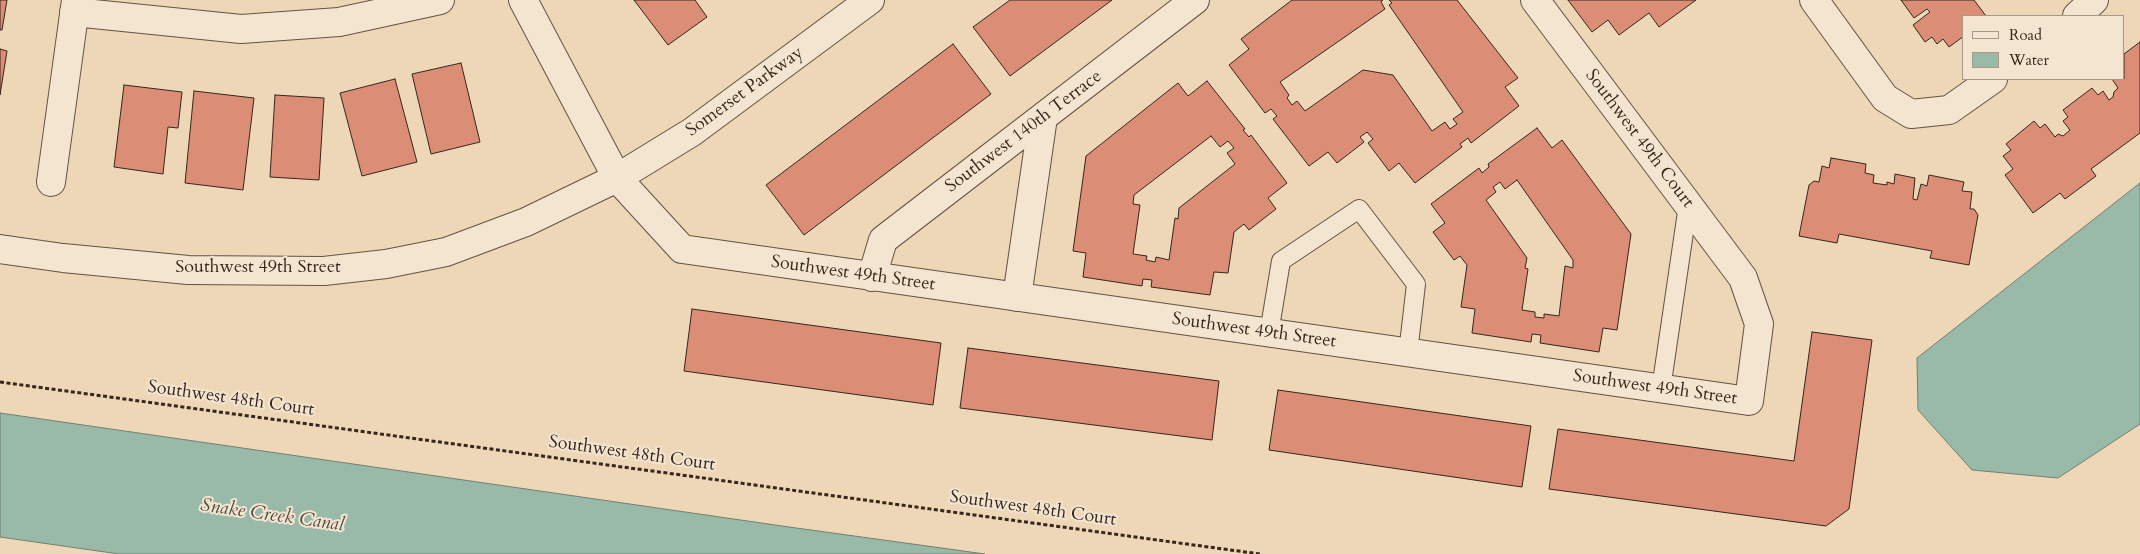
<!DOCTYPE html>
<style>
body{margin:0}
#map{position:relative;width:2140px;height:554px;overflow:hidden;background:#edd7b7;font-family:Cardo,serif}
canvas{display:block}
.legend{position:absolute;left:1962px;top:15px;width:162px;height:65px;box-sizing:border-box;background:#f3e5d0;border:1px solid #a79988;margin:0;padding:6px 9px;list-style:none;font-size:15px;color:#36261d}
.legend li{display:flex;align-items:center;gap:10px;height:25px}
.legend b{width:25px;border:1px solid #a79988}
</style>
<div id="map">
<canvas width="2140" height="554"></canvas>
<ul class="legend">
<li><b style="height:6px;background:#f3e5d0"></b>Road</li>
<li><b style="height:14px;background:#9abaa9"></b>Water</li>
</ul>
</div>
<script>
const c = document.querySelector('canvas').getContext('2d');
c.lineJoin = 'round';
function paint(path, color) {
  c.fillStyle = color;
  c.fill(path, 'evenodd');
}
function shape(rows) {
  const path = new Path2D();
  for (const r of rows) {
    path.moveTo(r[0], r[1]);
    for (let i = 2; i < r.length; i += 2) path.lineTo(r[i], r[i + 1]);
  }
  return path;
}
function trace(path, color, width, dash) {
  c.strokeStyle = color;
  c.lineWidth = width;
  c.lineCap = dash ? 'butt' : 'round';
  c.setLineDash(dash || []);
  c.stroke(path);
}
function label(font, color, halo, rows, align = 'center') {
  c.font = font + ' Cardo,serif';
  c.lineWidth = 4;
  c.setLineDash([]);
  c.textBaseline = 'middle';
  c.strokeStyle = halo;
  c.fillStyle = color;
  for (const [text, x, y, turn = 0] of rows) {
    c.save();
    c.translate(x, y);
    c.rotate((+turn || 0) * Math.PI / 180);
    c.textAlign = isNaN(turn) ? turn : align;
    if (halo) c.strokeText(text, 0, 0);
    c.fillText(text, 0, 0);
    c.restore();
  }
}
const water = shape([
 [2140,183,2140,424,2058,478,1972,470,1918,410,1917,358,2140,183],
 [0,413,789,527,985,554,119,554,0,537,0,413]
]);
paint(water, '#9abaa9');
trace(water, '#727f71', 1);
const building = shape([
 [0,0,7,0,2,30,0,30,0,0],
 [634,0,695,0,707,17,668,45,634,0],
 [1010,0,1112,0,1010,76,973,27,1010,0],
 [1292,0,1383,0,1381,2,1385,9,1280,82,1289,95,1287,98,1292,105,1297,101,1305,111,1363,70,1393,75,1432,131,1445,122,1450,129,1457,124,1453,119,1463,112,1389,5,1392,3,1389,0,1457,0,1518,78,1505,87,1519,106,1471,143,1468,138,1460,144,1462,147,1415,183,1399,163,1389,171,1368,143,1373,139,1367,132,1360,137,1364,142,1337,163,1328,152,1309,166,1273,119,1277,116,1271,109,1265,113,1229,65,1249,49,1241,39,1292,0],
 [1568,0,1696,0,1659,27,1649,13,1619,35,1608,20,1592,32,1568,0],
 [1901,0,1974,0,1986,16,1964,16,1964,36,1949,47,1943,39,1937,44,1932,37,1925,42,1913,25,1930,12,1927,9,1914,18,1901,0],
 [2140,42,2140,133,2091,169,2096,176,2065,199,2060,193,2033,213,2005,175,2013,169,2003,156,2011,150,2006,144,2034,121,2040,128,2045,124,2055,137,2058,134,2063,136,2070,130,2063,121,2068,117,2063,110,2092,88,2098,95,2103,91,2109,100,2113,97,2114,92,2118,88,2112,79,2124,79,2124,54,2140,42],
 [953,44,991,94,804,235,766,185,953,44],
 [0,49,7,51,0,95,0,49],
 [461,63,480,142,431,154,412,74,461,63],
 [395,79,417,162,362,176,340,93,395,79],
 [1207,81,1245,129,1243,130,1249,137,1251,135,1287,183,1268,198,1276,209,1249,230,1244,224,1234,232,1228,273,1214,272,1210,295,1151,287,1152,280,1143,279,1142,286,1083,277,1086,253,1073,251,1086,156,1178,83,1188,96,1207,81],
 [1211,136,1220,147,1228,141,1234,148,1227,153,1235,164,1179,208,1178,219,1175,218,1169,260,1156,257,1155,262,1146,260,1147,256,1133,254,1140,205,1133,204,1134,195,1211,136],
 [124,85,182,92,178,128,168,127,163,174,114,167,124,85],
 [194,91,254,98,243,190,185,183,194,91],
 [275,95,324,98,319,180,270,177,275,95],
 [1537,128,1552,148,1562,140,1631,234,1617,330,1603,328,1599,352,1540,343,1541,335,1532,334,1531,342,1472,333,1475,309,1461,307,1467,265,1460,256,1454,260,1433,232,1445,223,1431,204,1479,168,1482,173,1489,167,1488,164,1537,128],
 [1517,180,1573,260,1573,268,1565,266,1559,316,1544,314,1544,318,1535,317,1535,312,1522,310,1528,269,1525,268,1527,258,1486,200,1496,192,1493,187,1500,182,1505,189,1517,180],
 [1831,158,1866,164,1865,173,1874,175,1873,183,1887,185,1887,182,1894,184,1895,174,1915,178,1913,199,1917,200,1921,184,1927,186,1929,175,1964,182,1962,191,1972,192,1970,209,1974,209,1978,215,1969,265,1930,258,1932,251,1839,234,1837,243,1799,236,1809,185,1814,181,1819,182,1822,166,1829,168,1831,158],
 [692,309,941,343,933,405,684,371,692,309],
 [1812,332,1872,340,1849,509,1826,526,1549,489,1558,429,1794,461,1812,332],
 [968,348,1219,381,1212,440,960,408,968,348],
 [1278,390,1531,426,1522,487,1269,450,1278,390]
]);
paint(building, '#db8d76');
trace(building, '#36261d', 1);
const lane = shape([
 [1269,333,1281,261,1359,209,1416,284,1408,353],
 [1661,389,1688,205]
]);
const street = shape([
 [523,0,617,178,682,249,1749,401,1759,324,1743,278,1535,0],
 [1814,0,1885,98,1911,114,1949,110,1993,79],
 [74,12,241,29,339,22,440,0],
 [2077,16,2094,0],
 [51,182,76,0],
 [0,249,63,258,188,270,324,271,386,264,446,252,526,222,617,178,692,132,870,0],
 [872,277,883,240,1195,0],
 [1017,297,1043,117]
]);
trace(lane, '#645244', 20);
trace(street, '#645244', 30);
trace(shape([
 [0,382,1260,554]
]), '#36261d', 3, [4, 2.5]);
trace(lane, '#f3e5d0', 18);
trace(street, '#f3e5d0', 28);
label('18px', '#36261d', '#f3e5d0', [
 ["Somerset Parkway",745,92,-36],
 ["Southwest 140th Terrace",1024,132,-37],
 ["Southwest 49th Court",1639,139,53],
 ["Southwest 49th Street",258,268],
 ["Southwest 49th Street",853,274,8],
 ["Southwest 49th Street",1254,331,8],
 ["Southwest 49th Street",1655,388,8],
 ["Southwest 48th Court",231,399,8],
 ["Southwest 48th Court",632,454,8],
 ["Southwest 48th Court",1033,509,8]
]);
label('italic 19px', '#4f4b40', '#f3e5d0', [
 ["Snake Creek Canal",272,516,8]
]);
</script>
